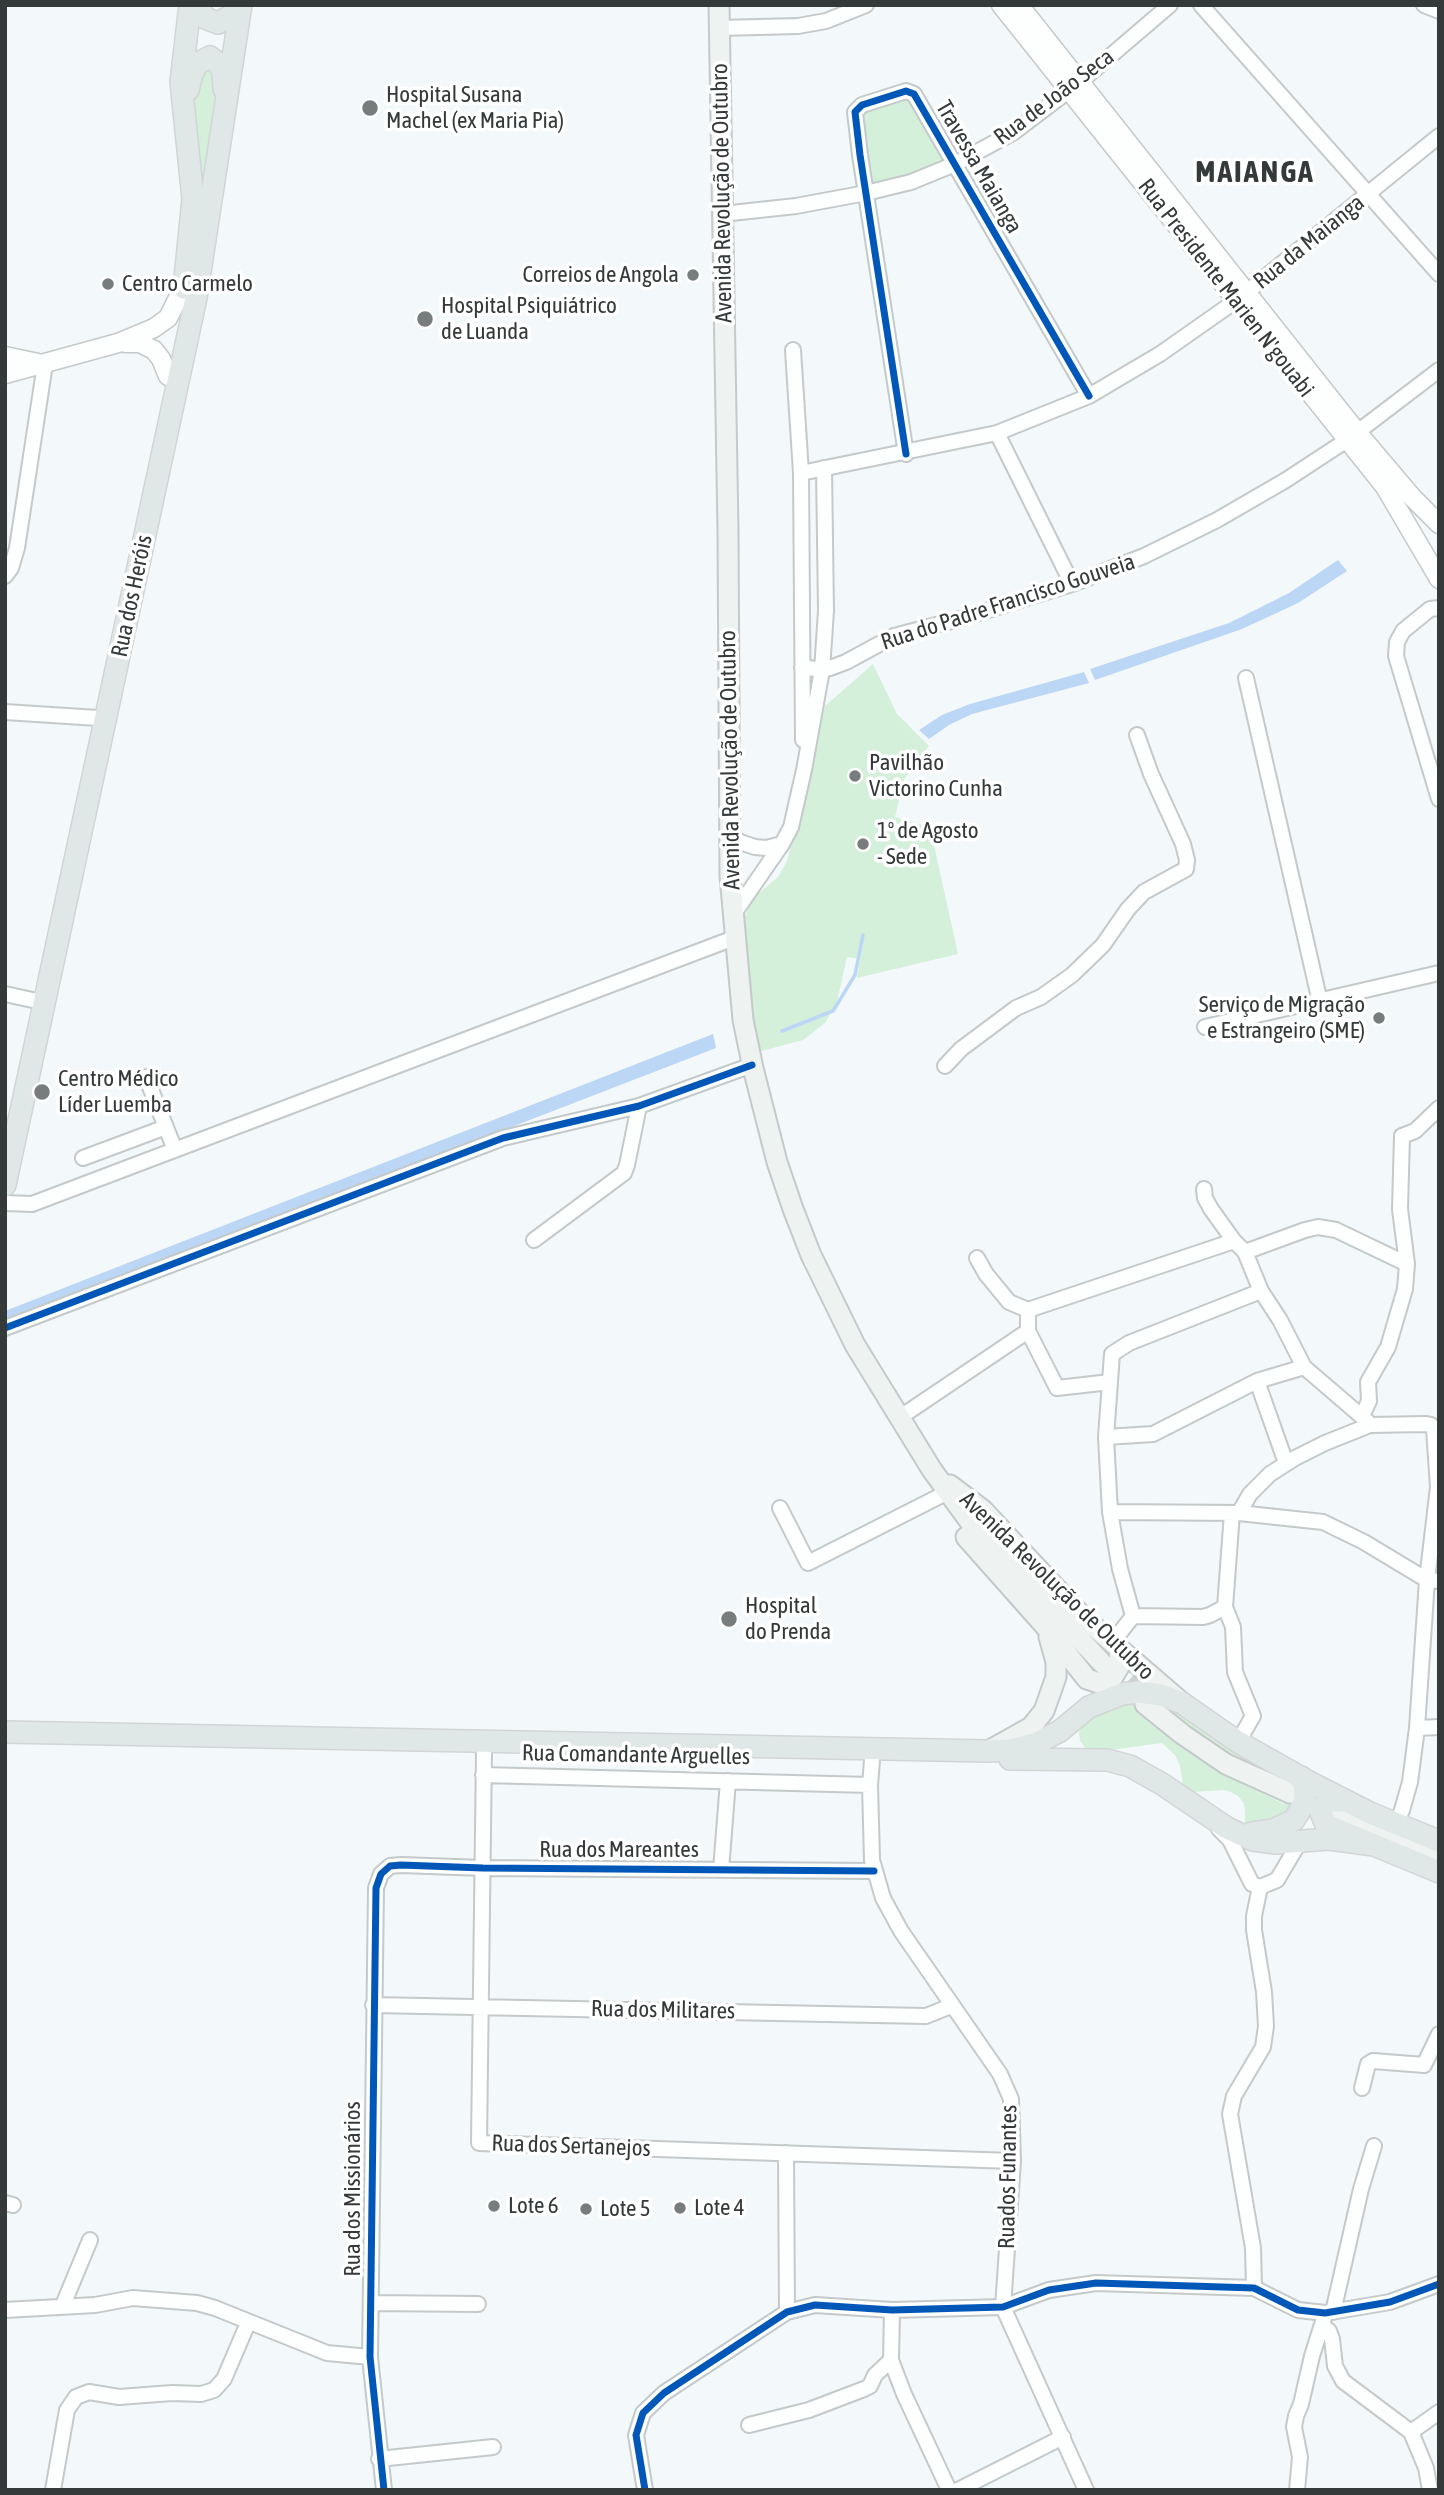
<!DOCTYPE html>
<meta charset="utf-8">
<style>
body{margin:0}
#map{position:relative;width:1444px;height:2495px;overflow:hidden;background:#f3f9fa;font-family:"Asap Condensed",sans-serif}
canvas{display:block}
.frame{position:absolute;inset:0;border:7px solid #343939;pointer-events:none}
</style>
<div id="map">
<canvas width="1444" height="2495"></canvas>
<div class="frame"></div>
</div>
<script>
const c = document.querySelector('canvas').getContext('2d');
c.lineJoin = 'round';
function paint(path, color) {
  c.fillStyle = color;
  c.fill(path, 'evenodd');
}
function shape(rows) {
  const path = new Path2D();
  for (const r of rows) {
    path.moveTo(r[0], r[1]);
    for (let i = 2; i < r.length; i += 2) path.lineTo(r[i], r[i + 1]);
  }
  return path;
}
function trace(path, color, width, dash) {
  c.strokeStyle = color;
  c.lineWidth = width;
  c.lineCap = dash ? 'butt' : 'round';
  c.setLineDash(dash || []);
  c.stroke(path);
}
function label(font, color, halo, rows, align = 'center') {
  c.font = font + ' "Asap Condensed",sans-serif';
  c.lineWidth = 7;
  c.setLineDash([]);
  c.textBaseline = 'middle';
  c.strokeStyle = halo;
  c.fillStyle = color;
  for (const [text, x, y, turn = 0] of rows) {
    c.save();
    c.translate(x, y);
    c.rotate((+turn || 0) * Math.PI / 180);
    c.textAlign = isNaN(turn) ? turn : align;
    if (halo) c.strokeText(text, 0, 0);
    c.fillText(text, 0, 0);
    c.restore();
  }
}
paint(shape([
 [205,66,220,77,199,228,192,106,194,91],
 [906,96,945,163,872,186,862,110],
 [873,664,897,714,929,746,904,779,895,817,930,827,958,954,857,978,860,959,847,957,837,1002,825,1023,803,1040,758,1052,743,921,752,899,778,877,787,861,825,706],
 [1123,1702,1170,1705,1296,1787,1292,1818,1250,1826,1245,1823,1245,1810,1243,1802,1238,1796,1231,1792,1224,1790,1193,1792,1187,1790,1183,1785,1180,1766,1175,1755,1162,1743,1095,1752,1086,1749,1080,1741,1079,1732,1084,1723,1092,1716],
 [1145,1715,1290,1789,1284,1804,1214,1769,1181,1747]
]), '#d4efda');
paint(shape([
 [1338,560,1347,571,1298,603,1242,629,1095,680,1090,669,1229,623,1289,593],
 [1084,672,1089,683,972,714,949,725,929,739,919,730,942,715,970,704],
 [713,1034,716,1048,5,1323,5,1311]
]), '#bcd6f6');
trace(shape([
 [782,1031,833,1011,855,975,863,935]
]), '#bcd6f6', 3.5);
trace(shape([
 [1109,1659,1150,1698]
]), '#cdd3d3', 19, [19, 10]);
const minor = shape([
 [1201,5,1439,274],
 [1424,5,1439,11],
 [719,28,798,26,826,21,866,5],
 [722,214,796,206,866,193,911,182,955,164,1014,132,1080,82,1170,5],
 [793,350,801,473,803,740],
 [997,433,1072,584],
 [906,454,860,155,855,112,862,105,906,91,914,94,1089,396],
 [801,473,997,433,1089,396,1160,354,1237,300,1439,136],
 [5,576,11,568,17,548,45,364],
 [1439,608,1430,609,1403,631,1397,642,1396,656,1439,799],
 [802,667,822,670,830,668,846,662,894,636,963,618,1072,584,1144,556,1217,520,1286,480,1347,440,1439,370],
 [1246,678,1320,1002],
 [5,712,98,718],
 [730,834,740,842,755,847,766,848,782,844],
 [733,915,782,844,791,827,804,770,822,670,826,611,824,468],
 [5,994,37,1001],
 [1205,1027,1439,973],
 [945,1066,961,1049,1016,1008,1041,997,1072,975,1103,945,1128,909,1144,892,1186,869,1187,860,1183,844,1151,774,1137,735],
 [146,1077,175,1150],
 [83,1158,166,1127],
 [1204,1189,1205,1198,1211,1209,1234,1241,1245,1252,1261,1291,1280,1320,1304,1367,1367,1421],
 [5,1203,32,1204,734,938],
 [534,1240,624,1173,627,1165,639,1106],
 [1245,1252,1305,1230,1318,1227,1336,1230,1407,1264],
 [977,1258,986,1274,1009,1302,1028,1310,1234,1241],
 [1028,1310,1028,1331,1057,1388,1110,1382],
 [5,1328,503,1138,639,1106,752,1065],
 [1257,1381,1286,1463],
 [1362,1416,1369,1401,1368,1382,1388,1347,1405,1289,1407,1264,1400,1209,1402,1136,1415,1131,1439,1108],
 [899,1418,1028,1331],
 [1106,1437,1153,1434,1257,1381,1304,1367],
 [780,1508,808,1563,944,1494],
 [1110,1512,1239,1513,1323,1522,1364,1542,1427,1580,1439,1581],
 [1232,1513,1225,1607,1233,1627,1235,1672,1253,1716,1238,1742],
 [1239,1513,1250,1494,1270,1474,1295,1458,1325,1443,1370,1425,1425,1424,1431,1425,1434,1429,1438,1487,1427,1580,1417,1728,1410,1782,1402,1810,1396,1824],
 [1133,1616,1203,1617,1210,1615,1225,1607],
 [1112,1643,1133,1616,1120,1569,1110,1512,1106,1437,1112,1354,1129,1343,1261,1291],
 [1417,1728,1439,1727],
 [484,1751,479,2143,1013,2161],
 [872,1760,870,1785,872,1860,883,1898,901,1931,1000,2074,1011,2099,1013,2161,1003,2307,1086,2490],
 [483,1775,870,1785],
 [1219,1829,1230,1840,1252,1884,1260,1887,1277,1880,1299,1843],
 [721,1870,728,1781],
 [373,2005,926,2016,951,2006],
 [1362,2088,1368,2064,1373,2061,1424,2065,1439,2034],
 [786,2153,787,2312],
 [5,2203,13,2205],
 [1254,2288,1253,2248,1230,2114,1234,2096,1263,2047,1266,2026,1264,1992,1254,1930,1254,1916,1260,1887],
 [371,2303,478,2304],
 [63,2305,90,2240],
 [5,2310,95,2305,133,2298,197,2303,215,2308,327,2353,370,2357],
 [892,2310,891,2360,904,2394,949,2490],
 [1333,2312,1361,2189,1374,2146],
 [1322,2325,1329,2331,1332,2339,1335,2366,1343,2381,1411,2432,1426,2468,1430,2490],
 [749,2425,809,2410,864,2389,870,2386,875,2375,891,2360],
 [1411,2432,1439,2412],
 [379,2459,493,2447],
 [53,2490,67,2410,76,2397,89,2392,119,2397,172,2393,201,2394,214,2390,224,2379,248,2323],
 [384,2490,370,2357,376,1888,381,1874,390,1866,401,1865,483,1868,874,1871],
 [645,2490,636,2435,643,2413,664,2393,787,2312,815,2305,892,2310,1003,2307,1049,2290,1096,2283,1254,2288,1298,2310,1325,2313,1390,2302,1439,2284],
 [958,2490,1063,2437],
 [1297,2490,1300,2457,1294,2427,1296,2416,1301,2404,1312,2356,1324,2318]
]);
const tertiary = shape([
 [1001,5,1385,487,1439,579],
 [1019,5,1357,432,1413,498,1439,524],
 [125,343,140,343,154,350,161,359,168,376],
 [5,356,38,363],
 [5,374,118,343,154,328,168,318,185,284]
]);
const secondary = shape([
 [719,5,728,531,730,876,743,1020,753,1068,777,1162,793,1209,811,1255,855,1345,932,1470,970,1522,1103,1664],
 [950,1485,983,1510,1085,1619,1180,1701],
 [966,1537,1045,1626,1087,1679,1099,1683,1113,1677,1120,1665,1119,1649],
 [1145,1704,1182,1734,1226,1764,1290,1793],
 [990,1750,1031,1727,1044,1711,1056,1677,1056,1662,1049,1637],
 [1337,1817,1439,1859]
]);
const primary = shape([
 [197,5,205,18,218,23,232,15,239,5],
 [188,90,192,74,198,63,210,57,219,64,223,72,224,89],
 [184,288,193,199,181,82,190,5],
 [5,1185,196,298,241,5],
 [5,1732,988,1751,1010,1750,1035,1744,1060,1731,1089,1707,1122,1694,1138,1692,1161,1695,1182,1703,1238,1742,1309,1782,1370,1813,1439,1841],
 [1010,1759,1107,1760,1130,1766,1162,1784,1227,1828,1253,1840,1276,1843,1329,1839,1374,1845],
 [1346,1801,1328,1801,1323,1806,1321,1813,1326,1825,1439,1872],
 [1252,1833,1273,1830,1294,1820,1305,1802,1304,1784,1301,1777]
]);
trace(minor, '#c4c9ca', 18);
trace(tertiary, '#c4c9ca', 21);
trace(secondary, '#c4c9ca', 23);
trace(primary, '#d2d5d6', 24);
trace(minor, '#fdfefe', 14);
trace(tertiary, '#fdfefe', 18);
trace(secondary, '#eef3f2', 19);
trace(primary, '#dfe8e6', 21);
trace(shape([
 [906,454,860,155,855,112,862,105,906,91,914,94,1089,396],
 [5,1328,503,1138,639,1106,752,1065],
 [384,2490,370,2357,376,1888,381,1874,390,1866,401,1865,483,1868,874,1871],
 [645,2490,636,2435,643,2413,664,2393,787,2312,815,2305,892,2310,1003,2307,1049,2290,1096,2283,1254,2288,1298,2310,1325,2313,1390,2302,1439,2284]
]), '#0057b8', 7);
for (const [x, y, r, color] of [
 [370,108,9,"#777c7d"],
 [693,275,7,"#777c7d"],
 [108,284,7,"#777c7d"],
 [425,319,9,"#777c7d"],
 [855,776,7,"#777c7d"],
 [863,844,7,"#777c7d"],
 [1379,1018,7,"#777c7d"],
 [42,1092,9,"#777c7d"],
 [729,1619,9,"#777c7d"],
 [494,2206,7,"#777c7d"],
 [680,2208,7,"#777c7d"],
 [586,2209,7,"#777c7d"]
]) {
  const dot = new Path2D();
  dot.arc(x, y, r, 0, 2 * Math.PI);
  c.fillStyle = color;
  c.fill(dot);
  trace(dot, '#fff', 2.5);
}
label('23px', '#343939', '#fff', [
 ["Hospital Susana",386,95],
 ["Machel (ex Maria Pia)",386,121],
 ["Correios de Angola",679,275,"right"],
 ["Centro Carmelo",122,284],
 ["Hospital Psiquiátrico",441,306],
 ["de Luanda",441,332],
 ["Pavilhão",869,763],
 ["Victorino Cunha",869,789],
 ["1º de Agosto",877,831],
 ["- Sede",877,857],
 ["Serviço de Migração",1365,1005,"right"],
 ["e Estrangeiro (SME)",1365,1031,"right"],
 ["Centro Médico",58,1079],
 ["Líder Luemba",58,1105],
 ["Hospital",745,1606],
 ["do Prenda",745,1632],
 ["Lote 6",508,2206],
 ["Lote 4",694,2208],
 ["Lote 5",600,2209]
], 'left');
label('23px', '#343939', '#fff', [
 ["Rua de João Seca",1054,97,-37],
 ["Travessa Maianga",979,167,60],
 ["Avenida Revolução de Outubro",722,193,-91],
 ["Rua da Maianga",1309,242,-39],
 ["Rua Presidente Marien N'gouabi",1226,288,52],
 ["Rua dos Heróis",132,596,-78],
 ["Rua do Padre Francisco Gouveia",1008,602,-18],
 ["Avenida Revolução de Outubro",730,760,-91],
 ["Avenida Revolução de Outubro",1057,1586,44],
 ["Rua Comandante Arguelles",636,1755,1],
 ["Rua dos Mareantes",619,1850],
 ["Rua dos Militares",663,2010,1],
 ["Rua dos Sertanejos",571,2146,2],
 ["Ruados Funantes",1008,2177,-89],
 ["Rua dos Missionários",353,2189,-90]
]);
c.letterSpacing = '2px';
label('bold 30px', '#343939', '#fff', [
 ["MAIANGA",1255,173]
]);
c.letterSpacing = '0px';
</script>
